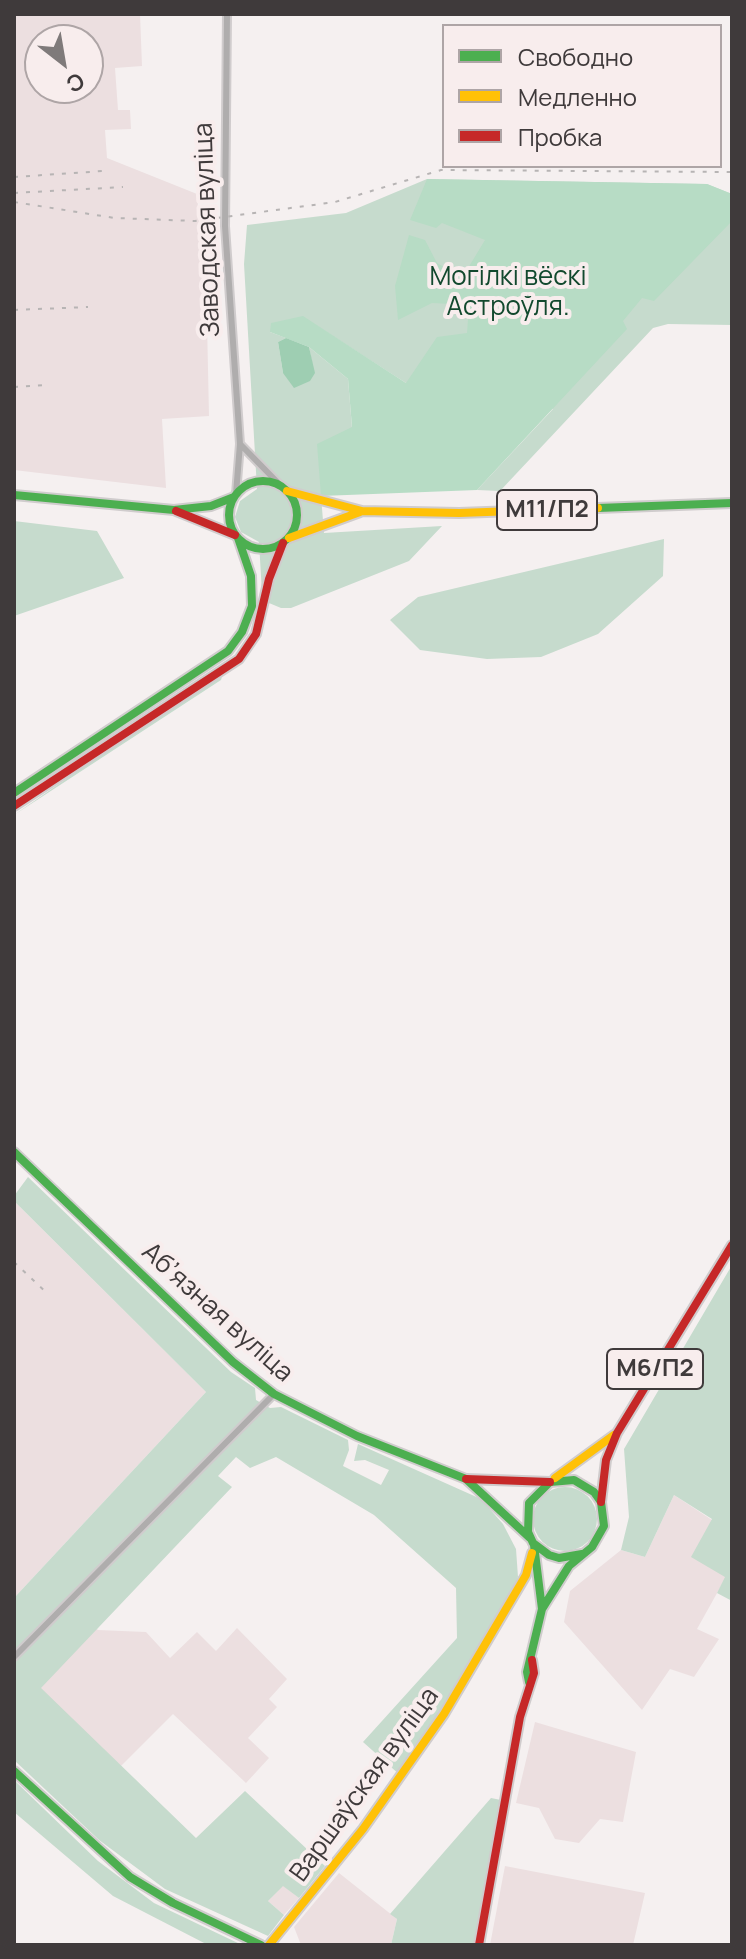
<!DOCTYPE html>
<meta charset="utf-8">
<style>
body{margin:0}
#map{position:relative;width:746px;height:1959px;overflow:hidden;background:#f5f0f0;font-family:Manrope,sans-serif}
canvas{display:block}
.frame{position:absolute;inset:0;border:16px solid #3f3a3b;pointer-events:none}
.legend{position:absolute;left:442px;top:24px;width:280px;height:144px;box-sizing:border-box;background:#f8eded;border:2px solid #aea5a6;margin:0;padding:10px 14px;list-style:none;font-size:24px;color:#3f3a3b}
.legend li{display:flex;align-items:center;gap:16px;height:40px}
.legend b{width:40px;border:2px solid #aea5a6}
.north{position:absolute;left:24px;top:24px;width:80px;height:80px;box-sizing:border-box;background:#f8eded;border:2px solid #aea5a6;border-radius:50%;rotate:149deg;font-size:22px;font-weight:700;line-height:32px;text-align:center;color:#3f3a3b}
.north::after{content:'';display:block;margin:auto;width:28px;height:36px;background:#7f7a7a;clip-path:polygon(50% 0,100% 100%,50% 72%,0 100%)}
</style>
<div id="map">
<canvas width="746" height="1959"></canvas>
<div class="frame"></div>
<ul class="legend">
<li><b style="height:10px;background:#4caf50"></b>Свободно</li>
<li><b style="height:10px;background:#ffc107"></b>Медленно</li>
<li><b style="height:10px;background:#c62828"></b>Пробка</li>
</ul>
<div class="north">С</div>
</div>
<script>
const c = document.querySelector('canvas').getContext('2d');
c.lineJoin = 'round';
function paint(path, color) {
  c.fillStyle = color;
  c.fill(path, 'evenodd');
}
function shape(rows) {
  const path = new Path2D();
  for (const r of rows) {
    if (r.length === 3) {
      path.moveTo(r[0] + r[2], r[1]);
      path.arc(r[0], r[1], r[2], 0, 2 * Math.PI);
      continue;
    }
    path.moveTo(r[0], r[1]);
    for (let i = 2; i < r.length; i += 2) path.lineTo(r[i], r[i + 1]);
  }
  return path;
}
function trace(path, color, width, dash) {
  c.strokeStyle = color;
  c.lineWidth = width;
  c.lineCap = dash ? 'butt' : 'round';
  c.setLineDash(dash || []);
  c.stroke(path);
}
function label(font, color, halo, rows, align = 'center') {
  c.font = font + ' Manrope,sans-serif';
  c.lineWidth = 8;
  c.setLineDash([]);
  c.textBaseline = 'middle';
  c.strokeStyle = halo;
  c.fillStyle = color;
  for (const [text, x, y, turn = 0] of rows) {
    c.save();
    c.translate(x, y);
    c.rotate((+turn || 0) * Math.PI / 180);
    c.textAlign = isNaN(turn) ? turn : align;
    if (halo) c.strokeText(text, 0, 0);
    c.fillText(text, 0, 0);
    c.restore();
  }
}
paint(shape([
 [14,14,140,14,142,66,115,68,118,110,130,110,131,129,105,130,107,158,197,194,207,322,209,416,162,419,166,488,14,470],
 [88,40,88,88,40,88,40,40],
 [14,1201,206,1392,14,1598],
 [674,1495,712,1520,726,1577,697,1629,719,1639,694,1677,670,1669,642,1710,564,1622,570,1591,621,1550,645,1557],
 [81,1615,98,1630,146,1632,170,1658,197,1632,216,1651,237,1628,287,1679,269,1699,277,1707,248,1738,269,1758,246,1783,173,1714,121,1766,14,1685],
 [535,1722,636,1752,623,1822,600,1819,579,1843,555,1839,539,1808,516,1803],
 [505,1866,645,1893,633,1945,490,1945],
 [339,1873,397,1919,391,1945,301,1945,294,1927],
 [283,1885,299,1898,284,1915,268,1901]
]), '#ecdfe0');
paint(shape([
 [427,179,707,184,732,194,732,325,668,324,653,328,500,491,477,490,553,409,406,383,303,317,270,332,286,338,278,342,283,373,314,373,309,347,348,379,352,428,321,496,324,533,442,526,409,561,291,608,281,608,269,603,262,593,259,542,241,532,235,517,240,501,257,489,244,264,247,225,346,213],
 [14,521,97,531,124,578,14,616],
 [664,539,663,576,598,634,541,657,487,659,420,650,390,620,418,597],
 [222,677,221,680,14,815,141,727],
 [28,1177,231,1372,255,1388,256,1400,270,1408,281,1407,348,1440,349,1450,343,1466,381,1485,389,1470,365,1460,354,1461,358,1444,481,1499,503,1524,516,1549,518,1577,510,1595,401,1776,363,1742,457,1638,456,1588,374,1515,276,1457,250,1468,236,1457,218,1476,232,1487,41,1688,196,1838,245,1791,325,1866,299,1898,283,1886,268,1901,284,1915,268,1936,165,1889,99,1840,14,1760,14,1598,206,1392,14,1201,14,1196],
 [732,1265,732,1601,717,1593,725,1577,691,1557,712,1519,674,1495,645,1557,621,1550,629,1517,624,1449],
 [565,1519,32],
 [14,1780,98,1861,154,1903,242,1945,208,1945,113,1896,14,1812],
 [491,1798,501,1800,474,1945,391,1945,397,1919,390,1914]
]), '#c6dbcd');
paint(shape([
 [427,179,707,184,732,194,732,221,654,301,642,298,623,321,627,329,477,490,321,496,317,444,352,427,348,379,309,347,270,332,271,323,303,316,406,383,437,337,467,333,469,305,432,303,398,320,395,286,409,235,425,240,437,263,462,278,485,240,442,223,436,228,410,220]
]), '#b7dcc5');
paint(shape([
 [286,338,309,347,315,373,310,381,294,388,283,373,278,342]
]), '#9eceb2');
const street = shape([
 [227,14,225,226,240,444,236,494],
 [240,444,282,487],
 [14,1657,274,1394]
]);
const fast = shape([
 [263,515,34],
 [14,495,174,510,211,506,234,497],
 [598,508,732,503],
 [14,793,228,651,242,632,252,606,251,576,238,538],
 [14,1152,233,1362,274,1394,357,1436,466,1479,530,1538],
 [542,1609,569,1566,592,1547,604,1526,601,1502,594,1492,574,1480,550,1482,529,1503,528,1532,533,1543,549,1555,559,1558,582,1554],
 [529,1682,527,1672,542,1609,534,1545],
 [14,1771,130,1877,173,1903,261,1945]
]);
const slow = shape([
 [287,491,362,511,459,513,598,508],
 [289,538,360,512],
 [555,1478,614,1435],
 [269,1945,363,1829,444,1714,526,1575,532,1553]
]);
const jam = shape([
 [176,511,235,535],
 [14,806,239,659,256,634,269,579,283,543],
 [466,1479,550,1482],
 [601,1502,606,1460,617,1433,732,1245],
 [479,1945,520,1717,534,1673,532,1660]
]);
trace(street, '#d0cccd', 10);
trace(fast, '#d0cccd', 12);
trace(slow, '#d0cccd', 12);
trace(jam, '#d0cccd', 12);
trace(street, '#afadad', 6);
trace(fast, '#4caf50', 8);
trace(slow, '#ffc107', 8);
trace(jam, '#c62828', 8);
trace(shape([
 [14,177,103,171],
 [14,193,123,187],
 [14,202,115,218,195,221,335,202,441,170,732,172],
 [14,310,88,307],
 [14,387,46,385],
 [14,1262,48,1294]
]), '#b7b4b4', 2, [4, 8]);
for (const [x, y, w] of [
 [547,510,100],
 [655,1369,96]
]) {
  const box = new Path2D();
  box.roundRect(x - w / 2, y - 20, w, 40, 6);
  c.fillStyle = '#f8eded';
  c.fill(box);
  trace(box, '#3f3a3b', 2);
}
label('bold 24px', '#3f3a3b', null, [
 ["М11/П2",547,510],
 ["М6/П2",655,1369]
]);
label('26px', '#3f3a3b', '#f8eded', [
 ["Заводская вуліца",208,230,-92],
 ["Абʼязная вуліца",217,1313,42],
 ["Варшаўская вуліца",365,1785,-54]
]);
label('26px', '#12492e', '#f8eded', [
 ["Могілкі вёскі",508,278],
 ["Астроўля.",508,308]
]);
</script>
